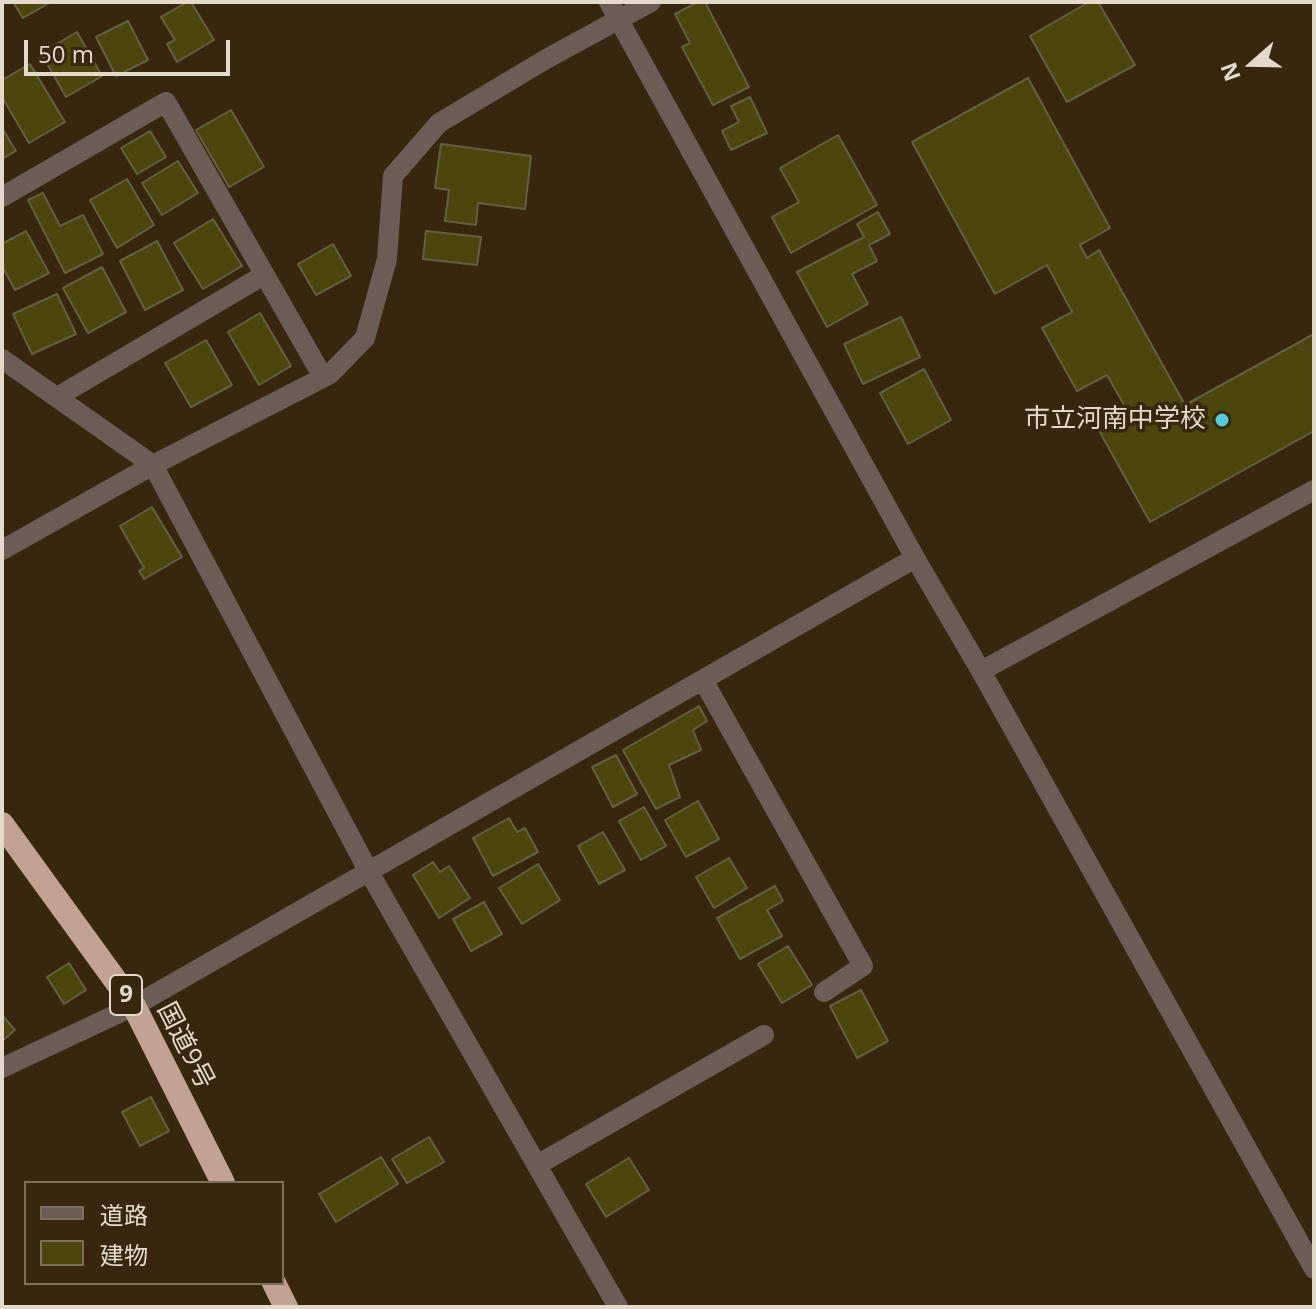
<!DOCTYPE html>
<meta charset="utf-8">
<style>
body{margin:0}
#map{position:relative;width:1316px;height:1309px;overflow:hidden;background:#37270f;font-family:"Open Sans","Noto Sans JP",sans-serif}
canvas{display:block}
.frame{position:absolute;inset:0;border:4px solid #e4dacc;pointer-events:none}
.legend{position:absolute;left:24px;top:1181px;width:260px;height:104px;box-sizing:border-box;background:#37270f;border:2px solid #7c6f5b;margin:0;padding:10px 14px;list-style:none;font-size:24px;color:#e4dacc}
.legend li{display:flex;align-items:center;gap:16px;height:40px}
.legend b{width:40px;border:2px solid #7c6f5b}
.north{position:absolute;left:1212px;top:24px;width:80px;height:80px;-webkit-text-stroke:6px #37270f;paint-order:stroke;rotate:250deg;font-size:22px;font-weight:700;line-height:32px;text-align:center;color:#e4dacc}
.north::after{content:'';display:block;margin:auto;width:28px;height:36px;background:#e4dacc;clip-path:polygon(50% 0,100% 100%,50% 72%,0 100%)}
.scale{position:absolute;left:24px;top:40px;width:206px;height:36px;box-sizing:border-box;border:4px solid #e4dacc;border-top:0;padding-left:10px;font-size:24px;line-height:28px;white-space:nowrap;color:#e4dacc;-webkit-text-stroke:6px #37270f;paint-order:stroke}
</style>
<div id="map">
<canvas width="1316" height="1309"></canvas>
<div class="frame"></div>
<ul class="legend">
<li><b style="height:10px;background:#6a5d56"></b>道路</li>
<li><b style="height:22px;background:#4b460c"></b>建物</li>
</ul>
<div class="north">N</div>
<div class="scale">50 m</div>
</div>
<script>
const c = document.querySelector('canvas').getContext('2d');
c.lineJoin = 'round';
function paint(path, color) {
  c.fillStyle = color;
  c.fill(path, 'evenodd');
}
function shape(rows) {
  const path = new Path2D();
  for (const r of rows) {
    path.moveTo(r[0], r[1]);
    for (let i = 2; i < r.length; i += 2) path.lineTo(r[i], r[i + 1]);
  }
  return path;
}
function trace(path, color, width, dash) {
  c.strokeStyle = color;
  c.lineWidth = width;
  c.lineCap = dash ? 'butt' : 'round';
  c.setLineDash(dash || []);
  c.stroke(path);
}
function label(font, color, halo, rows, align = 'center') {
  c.font = font + ' "Open Sans","Noto Sans JP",sans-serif';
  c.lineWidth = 7;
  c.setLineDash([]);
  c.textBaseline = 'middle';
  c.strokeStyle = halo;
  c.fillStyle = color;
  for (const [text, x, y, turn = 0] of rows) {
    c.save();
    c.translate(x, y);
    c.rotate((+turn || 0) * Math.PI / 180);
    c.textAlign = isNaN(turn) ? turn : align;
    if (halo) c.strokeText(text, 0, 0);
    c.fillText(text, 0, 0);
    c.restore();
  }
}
const building = shape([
 [13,2,51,2,23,18,13,2],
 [187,2,191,2,214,40,177,62,167,44,175,40,161,17,187,2],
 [698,2,705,2,749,87,713,105,682,47,690,43,675,14,698,2],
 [1089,2,1098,2,1135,65,1067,102,1030,36,1089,2],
 [128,21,148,60,116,76,96,37,128,21],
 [77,32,102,76,66,97,41,53,77,32],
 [30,64,65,122,29,143,2,97,2,80,30,64],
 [1028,78,1110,228,1080,245,1087,258,1099,250,1185,405,1314,334,1314,431,1150,522,1097,427,1127,410,1107,375,1077,391,1042,328,1072,312,1047,265,995,294,912,142,1028,78],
 [750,97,767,133,731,150,722,131,739,122,731,106,750,97],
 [231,110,264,167,229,187,196,130,231,110],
 [2,128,16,151,2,159,2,128],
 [150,131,166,157,137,174,121,148,150,131],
 [838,135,877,205,791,253,772,217,799,202,780,168,838,135],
 [441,144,531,156,525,209,478,203,476,225,445,221,449,190,435,188,441,144],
 [178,161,198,193,162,215,142,183,178,161],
 [127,179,154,225,117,248,90,200,127,179],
 [43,193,60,226,83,215,103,254,65,273,28,200,43,193],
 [878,212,890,234,869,245,877,261,852,274,868,304,827,327,797,272,864,237,857,224,878,212],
 [213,219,242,266,203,289,174,243,213,219],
 [26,231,49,273,15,290,2,266,2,244,26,231],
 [426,231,481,237,477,265,423,259,426,231],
 [157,241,183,290,145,310,120,261,157,241],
 [333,244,351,276,316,295,298,264,333,244],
 [102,267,126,312,88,333,63,288,102,267],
 [57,294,76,334,32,354,13,314,57,294],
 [260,313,291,366,259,385,228,332,260,313],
 [901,317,920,357,863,384,844,344,901,317],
 [206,340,232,385,191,407,165,363,206,340],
 [924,369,951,420,908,444,880,393,924,369],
 [152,507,182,557,144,579,139,571,144,568,120,526,152,507],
 [699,706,707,721,693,730,701,750,669,765,680,797,656,809,623,750,699,706],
 [616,755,637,794,613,807,592,767,616,755],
 [698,801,719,839,686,857,665,820,698,801],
 [644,807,666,846,641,860,619,821,644,807],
 [509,818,517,832,525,828,538,852,493,876,473,838,509,818],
 [603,832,625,870,599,884,578,846,603,832],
 [729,858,747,888,714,908,696,877,729,858],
 [433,862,440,872,449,866,470,898,439,918,413,875,433,862],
 [538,864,560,900,522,924,499,888,538,864],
 [775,886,783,901,767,910,782,936,740,959,717,918,775,886],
 [484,902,502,934,471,951,453,919,484,902],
 [788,946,812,985,782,1003,758,964,788,946],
 [69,963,86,990,64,1004,47,977,69,963],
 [861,990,888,1041,857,1058,830,1006,861,990],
 [2,1015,15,1030,2,1041,2,1015],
 [151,1097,169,1131,140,1146,122,1112,151,1097],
 [429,1137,444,1162,407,1183,392,1159,429,1137],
 [381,1157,398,1184,336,1222,319,1194,381,1157],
 [629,1158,649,1190,606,1217,586,1184,629,1158]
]);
paint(building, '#4b460c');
trace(building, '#626043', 2);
trace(shape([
 [609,2,915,558,981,671,1314,1269],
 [2,197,166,102,323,377],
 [2,359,153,465,369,872,618,1307],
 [57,397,264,275],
 [2,550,153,465,330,374,365,338,387,259,393,176,439,123,548,58,651,2],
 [981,671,1314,490],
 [703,680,863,966,824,992],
 [2,1068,134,1006,915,558],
 [537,1165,764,1035]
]), '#6a5d56', 20);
trace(shape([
 [2,824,134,1006,223,1183],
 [274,1283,286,1307]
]), '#c2a292', 24);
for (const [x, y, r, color] of [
 [1222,420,8,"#56c9e1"]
]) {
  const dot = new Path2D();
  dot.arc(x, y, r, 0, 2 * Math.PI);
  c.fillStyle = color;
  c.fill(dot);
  trace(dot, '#37270f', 3);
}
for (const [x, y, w] of [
 [126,995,32]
]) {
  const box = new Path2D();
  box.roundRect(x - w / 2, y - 20, w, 40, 6);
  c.fillStyle = '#37270f';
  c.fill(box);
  trace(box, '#e4dacc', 2);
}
label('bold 24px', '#e4dacc', null, [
 ["9",126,995]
]);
label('26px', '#e4dacc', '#37270f', [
 ["市立河南中学校",1206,420]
], 'right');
label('26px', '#e4dacc', '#37270f', [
 ["国道9号",185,1046,63]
]);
</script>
